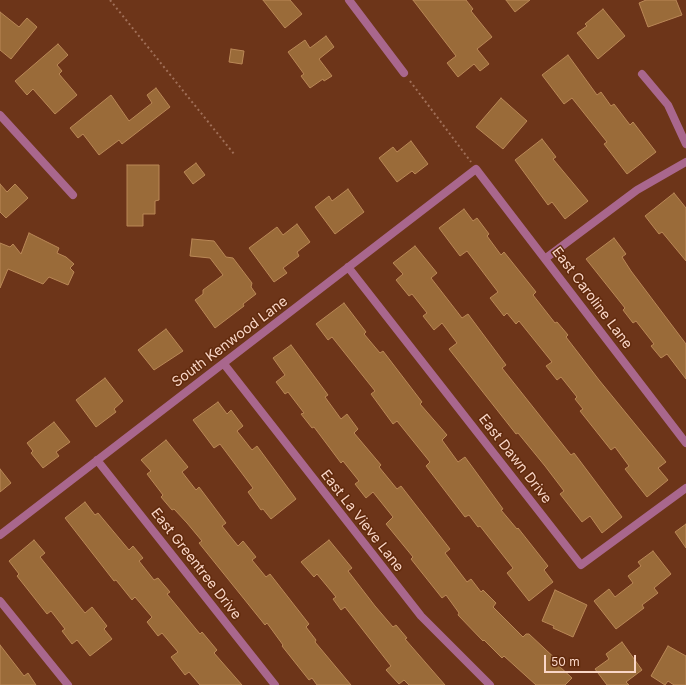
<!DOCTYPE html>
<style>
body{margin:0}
#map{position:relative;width:686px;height:685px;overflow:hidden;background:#6d3519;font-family:Inter,sans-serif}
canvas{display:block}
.scale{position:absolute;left:544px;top:655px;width:92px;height:18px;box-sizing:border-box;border:2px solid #f9d6c7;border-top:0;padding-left:5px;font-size:12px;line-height:14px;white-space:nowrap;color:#f9d6c7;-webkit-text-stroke:3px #612a0d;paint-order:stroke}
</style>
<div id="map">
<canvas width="686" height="685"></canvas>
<div class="scale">50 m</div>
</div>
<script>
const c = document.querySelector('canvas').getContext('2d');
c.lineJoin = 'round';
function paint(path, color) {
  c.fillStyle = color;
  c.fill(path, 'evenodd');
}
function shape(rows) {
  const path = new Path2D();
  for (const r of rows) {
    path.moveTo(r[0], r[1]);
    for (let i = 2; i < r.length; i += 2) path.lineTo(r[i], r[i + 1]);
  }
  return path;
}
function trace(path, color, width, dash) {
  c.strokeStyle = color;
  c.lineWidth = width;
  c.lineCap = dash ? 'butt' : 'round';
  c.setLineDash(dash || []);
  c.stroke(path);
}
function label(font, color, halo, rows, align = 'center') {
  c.font = font + ' Inter,sans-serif';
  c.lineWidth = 3;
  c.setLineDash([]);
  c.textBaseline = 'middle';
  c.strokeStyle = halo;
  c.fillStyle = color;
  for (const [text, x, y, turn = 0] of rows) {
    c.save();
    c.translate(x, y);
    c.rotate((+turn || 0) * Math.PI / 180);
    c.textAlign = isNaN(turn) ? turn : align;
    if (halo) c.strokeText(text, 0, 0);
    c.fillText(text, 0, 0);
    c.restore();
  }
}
const building = shape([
 [263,0,290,0,302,14,285,28,263,0],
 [413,0,466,0,473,9,471,11,492,37,477,49,489,64,480,71,474,64,458,77,447,63,456,56,413,0],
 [506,0,530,0,515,12,506,0],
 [646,0,676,0,682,15,648,27,639,3,646,0],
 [603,9,625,36,598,59,577,33,587,26,585,24,603,9],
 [0,12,19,27,27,18,37,27,11,59,0,50,0,12],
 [326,36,334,47,319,59,332,76,324,81,323,79,310,88,301,76,304,74,288,52,305,40,310,48,326,36],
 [58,44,68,55,57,65,62,71,59,74,77,95,55,114,33,89,27,95,15,81,58,44],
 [231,49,244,51,242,64,229,62,231,49],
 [568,55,597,95,601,92,611,106,614,104,630,125,633,122,656,152,627,174,604,144,607,142,572,98,564,104,542,75,568,55],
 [156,88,170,107,122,144,119,140,99,155,83,134,78,138,70,128,111,95,129,121,152,103,147,95,156,88],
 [501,98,527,121,503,149,476,127,501,98],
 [542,139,556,157,553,159,588,201,565,219,552,202,548,205,515,160,542,139],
 [411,141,428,164,415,174,412,171,397,182,379,158,393,147,397,152,411,141],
 [196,163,205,175,193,184,184,172,196,163],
 [127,165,159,165,159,200,155,201,155,214,143,214,143,226,127,226,127,165],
 [0,184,7,192,15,184,28,198,6,218,0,212,0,184],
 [348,189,364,212,335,234,315,207,329,196,332,201,348,189],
 [674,193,686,208,686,261,662,232,659,234,645,216,674,193],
 [464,209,473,221,477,218,489,234,487,236,501,255,504,252,536,292,533,295,555,323,557,322,568,335,566,337,599,380,666,462,658,468,668,480,647,497,625,469,629,466,615,447,611,450,580,411,583,409,575,399,577,397,561,377,557,380,546,366,552,362,519,321,516,324,507,313,504,316,490,298,498,292,467,251,460,256,439,228,464,209],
 [297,224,310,242,297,252,299,256,283,268,287,273,274,282,249,248,277,227,283,235,297,224],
 [29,233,59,248,57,253,66,257,74,264,70,268,74,272,68,285,49,277,43,284,8,269,0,288,0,243,10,247,13,244,21,254,29,233],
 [614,238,626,254,622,257,631,271,686,344,686,379,667,354,661,358,651,346,654,344,636,321,633,323,623,310,625,308,586,259,614,238],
 [192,239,214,241,226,257,233,258,252,283,251,287,256,294,243,304,244,306,215,328,195,300,203,294,203,290,223,275,210,258,190,256,192,239],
 [415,246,437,273,431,278,462,318,468,314,506,365,502,368,571,455,574,453,622,517,602,533,590,516,582,522,560,494,564,491,545,466,518,433,516,434,449,349,457,343,442,323,434,330,423,316,427,313,412,294,409,296,396,280,403,274,393,263,415,246],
 [344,303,366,332,364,334,380,353,383,351,422,402,420,404,447,435,442,440,458,462,465,457,503,509,501,510,517,529,518,528,548,566,544,570,553,582,529,601,507,573,513,568,480,526,478,527,469,515,465,517,426,466,430,462,397,421,393,424,371,394,375,391,332,337,328,340,316,324,344,303],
 [166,329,183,351,154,370,138,350,166,329],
 [291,345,328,395,325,397,341,419,347,414,358,429,354,433,381,465,379,467,397,489,401,486,450,549,445,553,467,582,471,579,481,592,483,590,496,603,493,607,523,637,526,634,529,634,560,663,558,665,572,678,565,685,536,685,504,656,502,658,484,640,483,641,458,615,459,613,446,595,442,598,411,559,413,557,386,524,393,517,373,492,366,498,355,484,359,481,343,461,341,463,314,427,312,428,301,414,304,413,288,392,285,394,276,382,285,375,273,358,291,345],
 [105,378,123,401,114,409,116,412,96,427,76,400,105,378],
 [218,402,227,414,231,410,243,426,237,431,252,450,257,446,296,499,271,519,263,509,261,510,248,492,253,488,220,444,214,448,193,420,218,402],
 [54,422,70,442,56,452,59,456,43,468,31,453,33,451,27,443,54,422],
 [166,440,188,467,182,472,196,490,199,487,226,523,222,526,238,546,243,541,256,557,252,560,266,577,270,574,309,624,306,627,316,640,315,642,351,685,317,685,312,678,309,680,282,646,283,645,267,623,265,625,199,543,202,541,187,523,174,509,172,510,161,497,163,495,147,474,151,471,141,460,166,440],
 [0,469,11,483,0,492,0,469],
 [85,502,95,515,98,513,129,550,133,546,143,558,139,561,154,580,158,578,170,592,167,594,200,634,202,632,217,650,214,653,242,685,200,685,189,672,185,675,171,657,178,652,162,633,158,636,147,622,152,617,135,597,132,600,116,580,114,581,65,518,85,502],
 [686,524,686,548,675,532,686,524],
 [34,540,45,553,40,557,85,613,92,607,107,626,104,629,112,639,90,656,77,640,72,644,62,631,65,629,51,611,47,614,17,576,19,574,9,561,34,540],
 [329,540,352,568,348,571,375,606,393,627,396,625,407,638,405,639,445,685,409,685,404,680,399,684,386,670,391,666,345,607,341,610,333,599,336,597,317,574,314,577,301,562,329,540],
 [653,551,671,574,654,588,658,593,642,605,644,608,616,629,594,601,609,589,615,597,633,583,628,576,641,566,638,562,653,551],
 [555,590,587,605,573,637,553,628,554,626,542,621,555,590],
 [622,642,642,670,626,682,629,685,607,685,595,669,609,659,606,654,622,642],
 [0,645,24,676,28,673,36,685,0,685,0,645],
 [668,646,686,656,686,685,674,685,668,681,665,685,651,676,668,646]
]);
paint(building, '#9a6b39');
trace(building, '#ba8857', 1);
trace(shape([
 [110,0,234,154],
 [410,81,471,162]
]), '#a06f58', 2, [2, 3]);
trace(shape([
 [349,0,404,73],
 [642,74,668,105,686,144],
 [0,115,73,195],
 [546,258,637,190,686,162],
 [348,267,581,565,686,488],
 [224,364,421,616,490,685],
 [97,460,275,685],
 [0,535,476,169,686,443],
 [0,601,68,685]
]), '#a9678d', 8);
label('14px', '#f9d6c7', '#612a0d', [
 ["East Caroline Lane",592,298,53],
 ["South Kenwood Lane",230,342,-37],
 ["East Dawn Drive",515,459,52],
 ["East La Vieve Lane",362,521,52],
 ["East Greentree Drive",196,564,52]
]);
</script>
